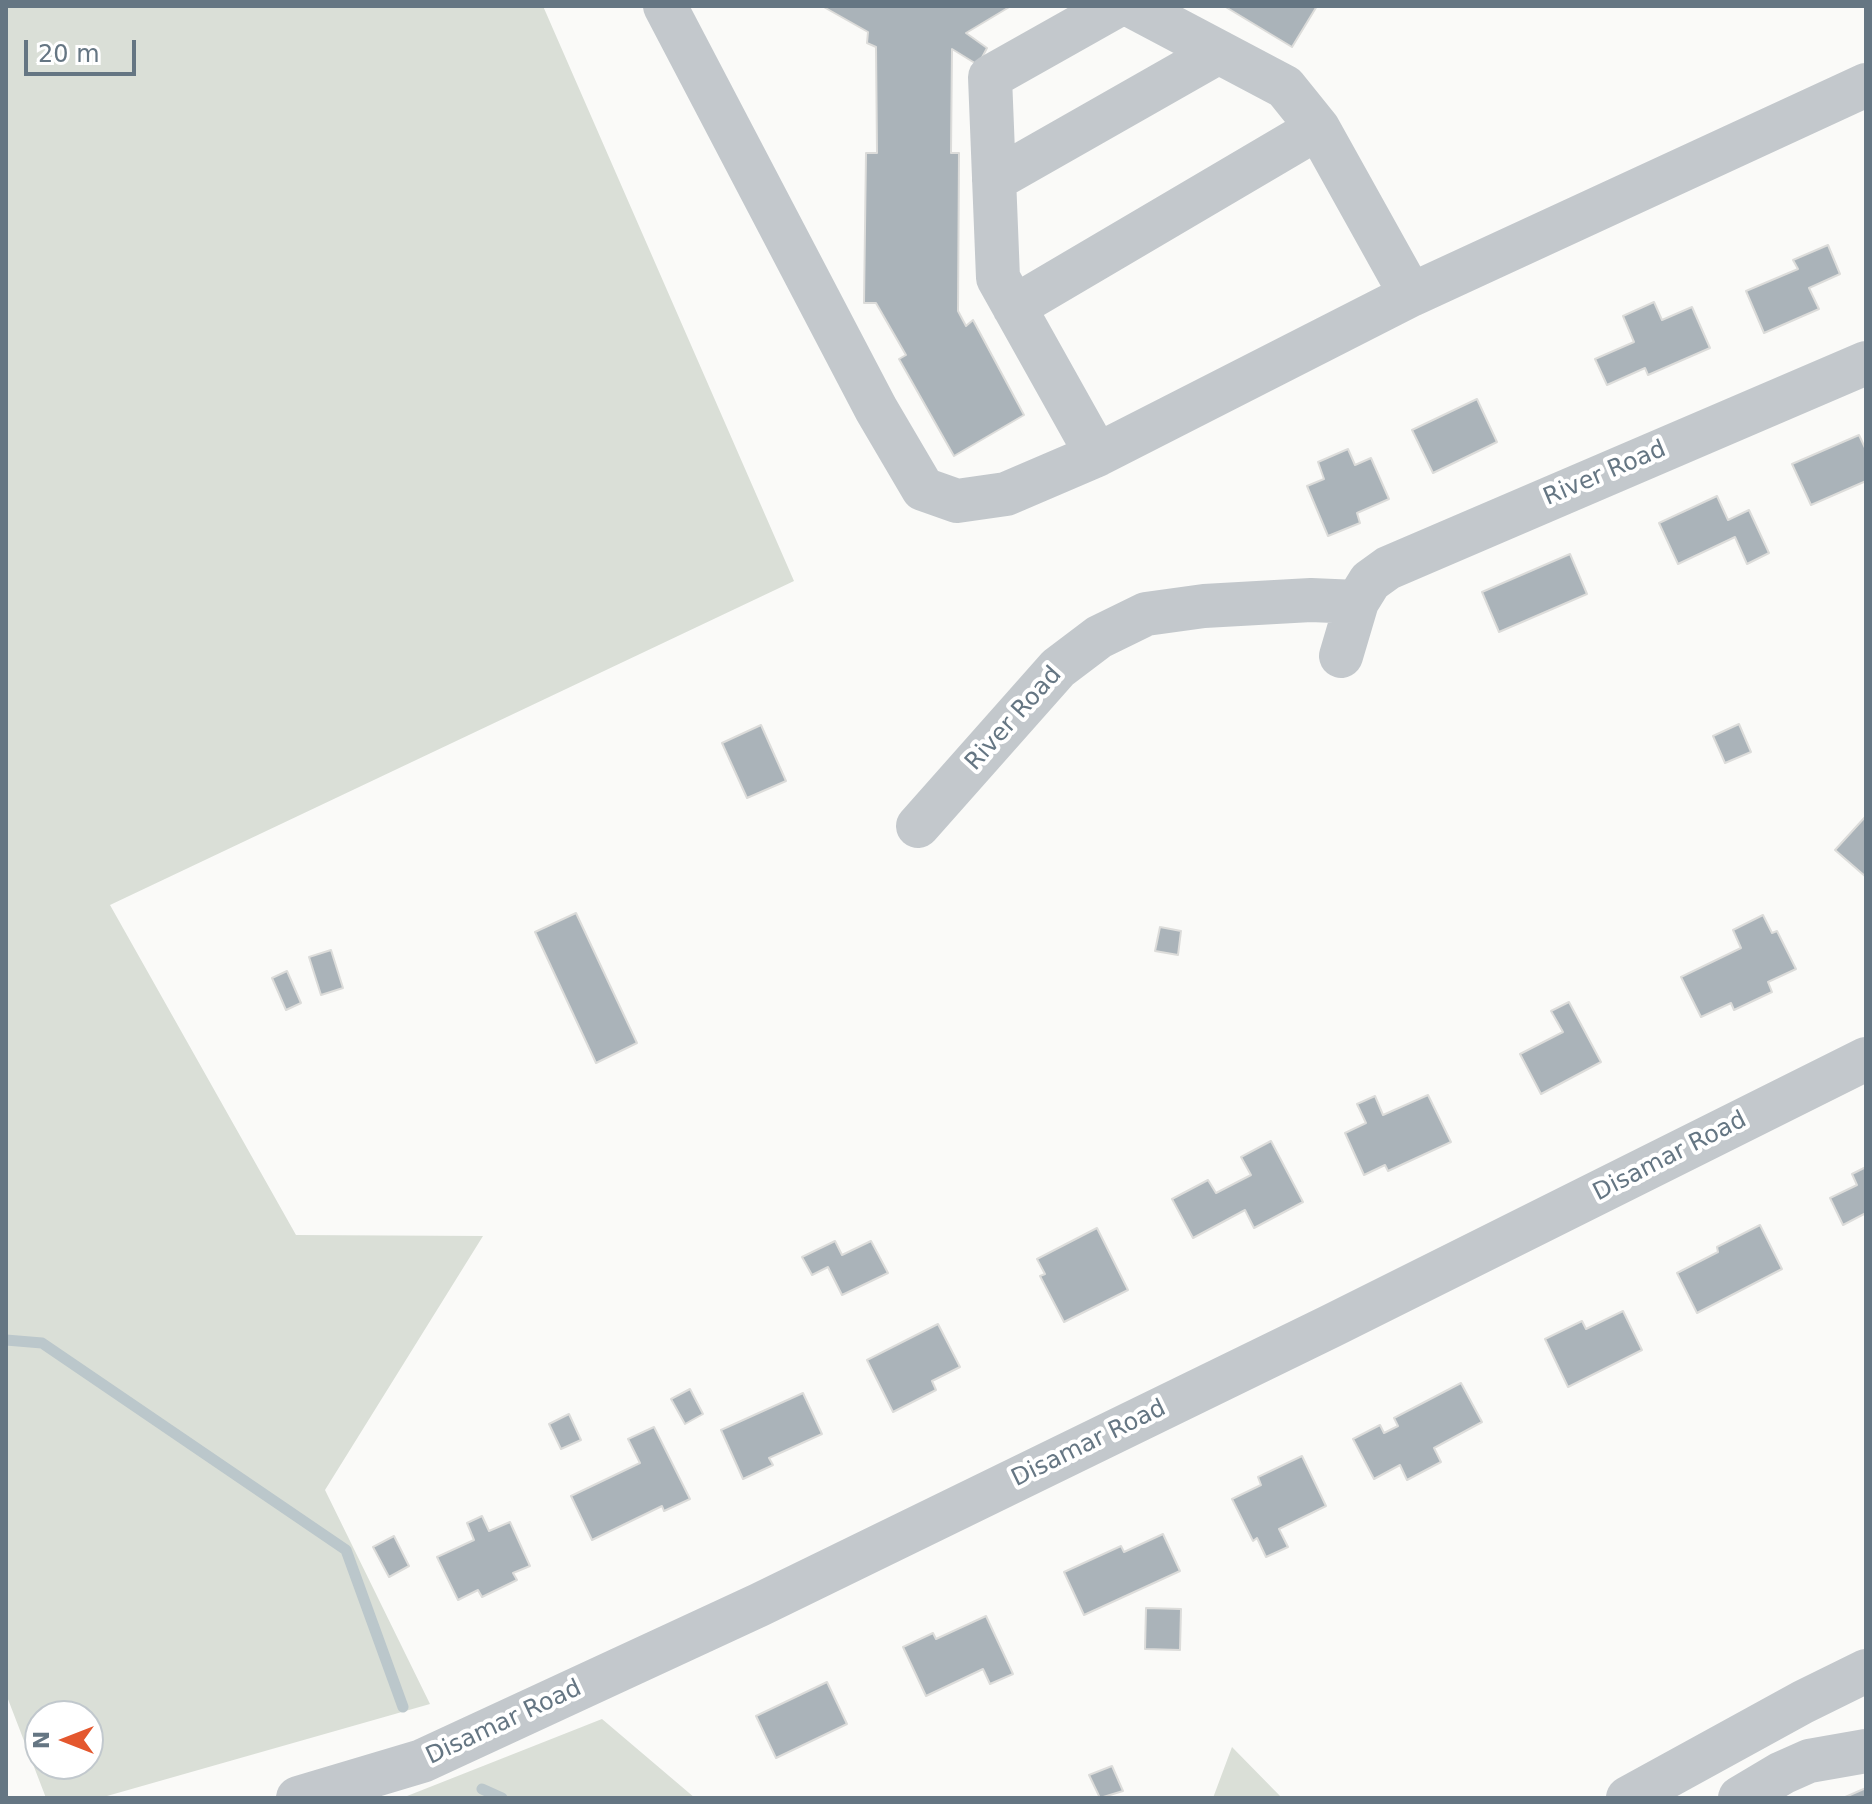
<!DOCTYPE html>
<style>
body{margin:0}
#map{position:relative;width:1872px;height:1804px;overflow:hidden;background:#fafaf8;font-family:"DejaVu Sans",sans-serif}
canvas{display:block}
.frame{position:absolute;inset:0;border:8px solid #657683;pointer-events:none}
.north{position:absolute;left:24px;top:1700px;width:80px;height:80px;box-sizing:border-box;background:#fff;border:2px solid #c1c8cd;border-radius:50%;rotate:270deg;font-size:22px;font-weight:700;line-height:32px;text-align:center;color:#657683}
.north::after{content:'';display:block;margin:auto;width:28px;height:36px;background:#e4572e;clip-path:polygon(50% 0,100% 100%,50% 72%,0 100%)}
.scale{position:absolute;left:24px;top:40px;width:112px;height:36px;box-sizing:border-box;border:4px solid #657683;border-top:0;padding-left:10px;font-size:24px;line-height:28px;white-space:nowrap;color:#657683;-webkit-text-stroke:6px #fff;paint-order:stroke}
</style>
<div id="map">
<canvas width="1872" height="1804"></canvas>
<div class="frame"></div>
<div class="north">N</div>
<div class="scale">20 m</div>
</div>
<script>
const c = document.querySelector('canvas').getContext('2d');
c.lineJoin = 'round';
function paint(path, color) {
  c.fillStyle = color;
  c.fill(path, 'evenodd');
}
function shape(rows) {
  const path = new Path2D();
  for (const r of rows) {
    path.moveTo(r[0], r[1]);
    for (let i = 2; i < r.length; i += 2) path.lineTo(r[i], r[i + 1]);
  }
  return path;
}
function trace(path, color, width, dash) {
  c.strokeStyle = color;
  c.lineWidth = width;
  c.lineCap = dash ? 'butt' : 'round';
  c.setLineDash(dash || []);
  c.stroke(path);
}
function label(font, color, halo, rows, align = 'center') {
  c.font = font + ' "DejaVu Sans",sans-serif';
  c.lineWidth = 8;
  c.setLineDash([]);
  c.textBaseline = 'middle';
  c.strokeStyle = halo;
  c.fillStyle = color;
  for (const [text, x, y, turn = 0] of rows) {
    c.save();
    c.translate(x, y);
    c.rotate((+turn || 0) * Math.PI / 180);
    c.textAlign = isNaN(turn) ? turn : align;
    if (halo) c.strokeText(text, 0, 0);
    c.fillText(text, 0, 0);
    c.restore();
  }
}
paint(shape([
 [6,6,543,6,794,581,110,905,296,1235,483,1236,325,1490,430,1704,100,1798,46,1798,6,1694],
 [40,1716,88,1716,88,1764,40,1764],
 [602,1719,695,1798,402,1798],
 [1232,1747,1282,1798,1213,1798]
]), '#dadfd7');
trace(shape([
 [6,1340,42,1343,346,1550,403,1707],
 [482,1789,502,1798]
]), '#bbc7cb', 11);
const building = shape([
 [822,6,1011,6,966,33,987,48,978,65,952,49,951,153,959,153,958,311,966,326,973,320,1024,415,954,456,899,359,906,355,876,303,864,303,866,153,877,153,876,47,867,43,868,32,822,6],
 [1224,6,1317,6,1292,47,1224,6],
 [1828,245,1840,274,1809,288,1819,309,1764,333,1746,291,1798,269,1793,260,1828,245],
 [1654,302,1662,320,1692,307,1710,348,1648,375,1645,368,1607,385,1595,359,1634,342,1623,316,1654,302],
 [1477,399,1497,442,1433,473,1412,430,1477,399],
 [1859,435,1866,450,1866,481,1811,505,1792,464,1859,435],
 [1348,449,1355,465,1371,458,1389,499,1357,513,1360,523,1328,536,1307,486,1324,479,1318,462,1348,449],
 [1717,496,1728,520,1749,510,1769,553,1747,564,1735,537,1678,564,1659,523,1717,496],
 [1570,554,1587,594,1499,632,1482,592,1570,554],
 [1739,724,1751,752,1725,763,1713,736,1739,724],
 [761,725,786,781,747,798,722,743,761,725],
 [1866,816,1866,877,1835,850,1866,816],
 [576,913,637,1043,596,1063,535,932,576,913],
 [1763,915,1772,933,1777,931,1796,969,1768,982,1772,992,1734,1010,1731,1003,1701,1017,1681,977,1741,948,1733,930,1763,915],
 [1160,927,1181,931,1178,955,1155,951,1160,927],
 [331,950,343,988,321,995,309,957,331,950],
 [287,971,301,1003,286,1010,272,978,287,971],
 [1569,1002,1601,1062,1541,1094,1520,1054,1563,1032,1551,1011,1569,1002],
 [1428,1095,1451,1142,1388,1171,1385,1165,1364,1175,1345,1133,1366,1123,1357,1104,1375,1096,1383,1115,1428,1095],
 [1271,1141,1303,1202,1254,1228,1245,1210,1193,1238,1172,1199,1208,1180,1216,1193,1251,1175,1241,1157,1271,1141],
 [1866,1167,1866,1213,1843,1225,1830,1198,1857,1185,1852,1174,1866,1167],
 [1760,1225,1782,1269,1697,1313,1677,1273,1718,1252,1717,1247,1760,1225],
 [1097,1228,1128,1290,1064,1322,1040,1276,1045,1274,1037,1259,1097,1228],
 [835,1241,842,1255,871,1241,888,1273,842,1295,828,1267,812,1275,802,1257,835,1241],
 [1623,1311,1642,1350,1568,1387,1545,1339,1582,1321,1586,1329,1623,1311],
 [938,1324,960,1367,932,1381,936,1390,893,1412,867,1360,938,1324],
 [1461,1383,1482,1422,1434,1448,1441,1462,1407,1480,1400,1465,1374,1479,1353,1439,1380,1425,1384,1433,1398,1426,1394,1418,1461,1383],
 [690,1389,703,1414,685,1424,671,1399,690,1389],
 [803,1393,822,1434,769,1458,773,1465,743,1479,721,1430,803,1393],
 [569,1414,581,1440,561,1449,549,1424,569,1414],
 [654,1427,690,1499,664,1511,662,1506,592,1540,571,1496,640,1463,628,1439,654,1427],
 [1302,1456,1326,1506,1279,1529,1288,1547,1266,1557,1257,1538,1253,1541,1232,1499,1261,1485,1258,1477,1302,1456],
 [482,1516,489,1531,510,1522,530,1566,513,1573,517,1580,482,1597,478,1590,458,1600,437,1557,474,1540,467,1523,482,1516],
 [1163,1534,1180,1571,1084,1615,1064,1572,1121,1546,1124,1552,1163,1534],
 [394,1536,409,1566,389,1577,373,1547,394,1536],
 [1146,1608,1181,1609,1180,1650,1145,1649,1146,1608],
 [986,1616,1013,1674,990,1684,983,1669,926,1696,903,1647,933,1633,936,1639,986,1616],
 [827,1682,847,1724,776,1758,756,1716,827,1682],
 [1112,1766,1123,1791,1100,1798,1089,1775,1112,1766],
 [1866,1788,1866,1798,1843,1798,1866,1788]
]);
paint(building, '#aab3b9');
trace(building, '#dcdcda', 2);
trace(shape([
 [665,6,876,409,923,489,957,501,1006,494,1097,455,1411,295,1866,85],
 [1132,6,1285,87,1318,128,1411,295],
 [994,180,1219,52],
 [1014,307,1318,128],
 [1097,455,998,278,990,77,1116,6],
 [1341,656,1357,602,1370,581,1388,568,1866,363],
 [918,826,1058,668,1099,637,1146,614,1204,606,1311,600,1357,602],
 [298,1798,422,1761,759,1605,1331,1326,1866,1059],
 [1628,1798,1803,1702,1866,1671],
 [1740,1798,1782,1773,1809,1761,1866,1751]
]), '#c3c8cc', 44);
label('24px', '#657683', '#fff', [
 ["River Road",1605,474,-23],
 ["River Road",1014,719,-48],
 ["Disamar Road",1670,1157,-27],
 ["Disamar Road",1089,1444,-26],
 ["Disamar Road",504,1723,-25]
]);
</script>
